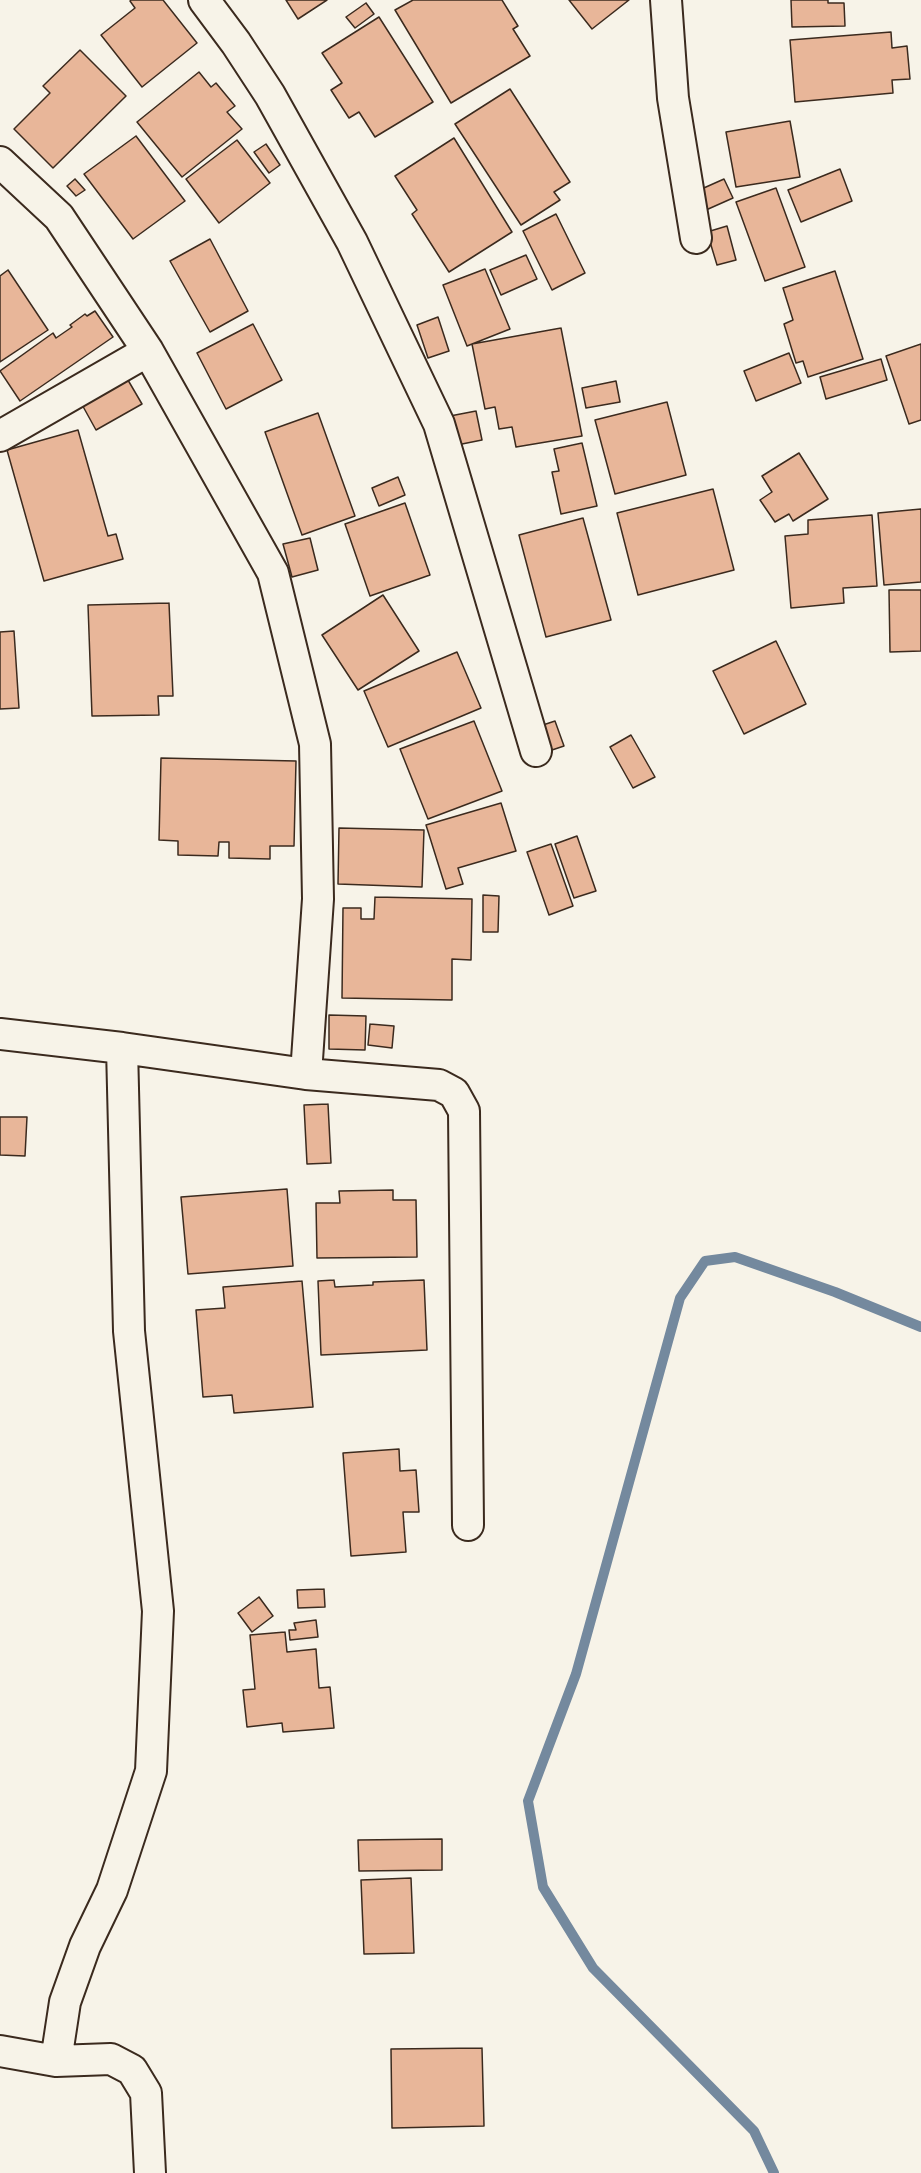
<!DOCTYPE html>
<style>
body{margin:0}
canvas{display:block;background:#f7f3e8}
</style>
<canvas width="921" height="2173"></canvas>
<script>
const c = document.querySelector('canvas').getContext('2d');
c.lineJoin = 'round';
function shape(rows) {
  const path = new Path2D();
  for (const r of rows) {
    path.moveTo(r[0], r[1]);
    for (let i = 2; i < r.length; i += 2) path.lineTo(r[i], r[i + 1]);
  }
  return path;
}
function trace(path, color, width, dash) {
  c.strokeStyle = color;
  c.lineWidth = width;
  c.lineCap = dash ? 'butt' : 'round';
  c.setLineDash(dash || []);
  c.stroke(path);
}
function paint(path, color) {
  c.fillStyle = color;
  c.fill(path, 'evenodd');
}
trace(shape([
 [774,2173,754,2131,593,1968,543,1887,528,1801,576,1674,680,1298,705,1261,735,1257,835,1292,921,1327]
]), '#74899e', 10);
const building = shape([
 [131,0,163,0,197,43,142,87,101,35,135,8,130,1,131,0],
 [286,0,327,0,298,19,286,0],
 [413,0,502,0,518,26,513,29,530,56,451,103,395,10,413,0],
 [569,0,629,0,592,29,569,0],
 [791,0,828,0,828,3,844,3,845,26,792,27,791,0],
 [366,3,374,14,355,28,346,17,366,3],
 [379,17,433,102,375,137,359,112,349,118,331,90,342,83,322,53,379,17],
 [891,32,892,48,907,46,910,79,892,80,893,93,795,102,790,40,891,32],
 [80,50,126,96,53,168,14,129,50,93,43,86,80,50],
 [199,72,211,87,216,83,235,106,227,112,242,129,182,177,137,122,199,72],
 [510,89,570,182,554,192,560,200,521,225,455,124,510,89],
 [790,121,800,177,736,187,726,132,790,121],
 [136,136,185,201,133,239,84,174,136,136],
 [454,138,512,232,449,272,412,214,417,210,395,176,454,138],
 [237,140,270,183,219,223,186,179,237,140],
 [266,144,280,165,269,173,254,152,266,144],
 [840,169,852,201,801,222,788,190,840,169],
 [75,179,85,190,76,196,67,186,75,179],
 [724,179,733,198,706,210,697,191,724,179],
 [776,188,805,267,765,281,736,202,776,188],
 [556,214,585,273,552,290,523,231,556,214],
 [727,226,736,260,717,265,707,232,727,226],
 [210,239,248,311,210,332,170,261,210,239],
 [526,255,537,279,501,295,490,270,526,255],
 [485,269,510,329,467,346,443,285,485,269],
 [8,270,48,330,0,362,0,276,8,270],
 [835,271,863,359,808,377,803,361,796,363,784,324,793,320,783,288,835,271],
 [95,311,113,337,20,401,0,371,53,333,56,338,72,327,70,325,85,314,87,316,95,311],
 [438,317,449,351,428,358,417,325,438,317],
 [253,324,282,380,226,409,197,353,253,324],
 [561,328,582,436,516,447,512,427,499,429,495,407,485,409,472,344,561,328],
 [921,344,921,420,909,424,886,356,921,344],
 [789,353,801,383,756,401,744,371,789,353],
 [881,359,887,380,826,399,820,377,881,359],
 [125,375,142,404,96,430,80,401,125,375],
 [616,381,620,402,586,408,582,388,616,381],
 [667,402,686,475,615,494,595,420,667,402],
 [476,411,482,440,457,445,450,416,476,411],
 [318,413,355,516,302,535,265,432,318,413],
 [78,430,108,536,116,534,123,559,44,581,7,450,78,430],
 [582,443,597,506,561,514,552,472,559,471,554,449,582,443],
 [799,453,828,499,793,521,789,514,775,522,760,500,772,492,762,476,799,453],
 [398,477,405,495,379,506,372,488,398,477],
 [713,489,734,570,638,595,617,513,713,489],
 [405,503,430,575,370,596,345,524,405,503],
 [921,509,921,582,884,585,878,513,921,509],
 [872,515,877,586,843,588,844,603,791,608,785,536,808,534,808,520,872,515],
 [583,518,611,620,546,637,519,535,583,518],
 [310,538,318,570,292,577,283,544,310,538],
 [889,590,921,590,921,651,890,652,889,590],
 [383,595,419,651,358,690,322,635,383,595],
 [169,603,173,696,158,696,159,715,92,716,88,605,169,603],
 [14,631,19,708,0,709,0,632,14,631],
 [776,641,806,704,744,734,713,671,776,641],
 [457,652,481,708,388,747,364,691,457,652],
 [474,721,502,791,428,819,400,749,474,721],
 [555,721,564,746,552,750,543,725,555,721],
 [631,735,655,777,633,788,610,747,631,735],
 [161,758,296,761,294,846,270,846,270,859,229,858,229,842,219,842,218,856,178,855,178,841,159,840,161,758],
 [501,803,516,851,458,868,463,884,446,889,426,825,501,803],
 [339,828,424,830,422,887,338,884,339,828],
 [577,836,596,891,574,898,555,844,577,836],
 [551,844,573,906,549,915,527,852,551,844],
 [483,895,499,896,498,932,483,932,483,895],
 [375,897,472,899,471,960,452,959,452,1000,342,998,343,908,361,908,361,919,374,919,375,897],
 [329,1015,366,1016,365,1050,329,1049,329,1015],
 [370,1024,394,1026,392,1048,368,1045,370,1024],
 [328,1104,331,1163,307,1164,304,1105,328,1104],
 [0,1117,27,1117,25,1156,0,1155,0,1117],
 [287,1189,293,1266,188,1274,181,1197,287,1189],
 [393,1190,393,1200,416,1200,417,1257,317,1258,316,1203,340,1203,339,1191,393,1190],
 [334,1280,335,1287,373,1285,373,1282,424,1280,427,1350,321,1355,318,1281,334,1280],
 [302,1281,313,1407,234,1413,232,1395,203,1397,196,1310,225,1308,223,1287,302,1281],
 [399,1449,400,1471,416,1470,419,1512,403,1512,406,1552,351,1556,343,1453,399,1449],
 [324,1589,325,1607,298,1608,297,1590,324,1589],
 [259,1597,273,1616,252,1632,238,1613,259,1597],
 [316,1620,318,1637,290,1640,289,1630,296,1630,294,1623,316,1620],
 [285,1632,287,1652,316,1649,319,1688,330,1687,334,1728,283,1732,282,1723,247,1727,243,1690,255,1689,250,1635,285,1632],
 [442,1839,442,1870,359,1871,358,1840,442,1839],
 [411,1878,414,1953,364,1954,361,1880,411,1878],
 [482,2048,484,2126,392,2128,391,2049,482,2048]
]);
paint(building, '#e8b699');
trace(building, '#3b2a1e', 1.5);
const minor = shape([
 [204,0,236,43,270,95,352,242,439,424,536,751],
 [666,0,673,98,696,238],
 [0,162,59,217,148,351,273,573,315,744,318,899,306,1074],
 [0,436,148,351],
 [0,1034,122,1048,306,1074,439,1085,454,1093,464,1111,468,1525],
 [0,2051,56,2061,111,2059,132,2070,146,2093,150,2173],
 [56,2061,65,2002,85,1946,112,1890,151,1771,158,1611,129,1331,122,1048]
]);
trace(minor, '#3b2a1e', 34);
trace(minor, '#f7f3e8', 30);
</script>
